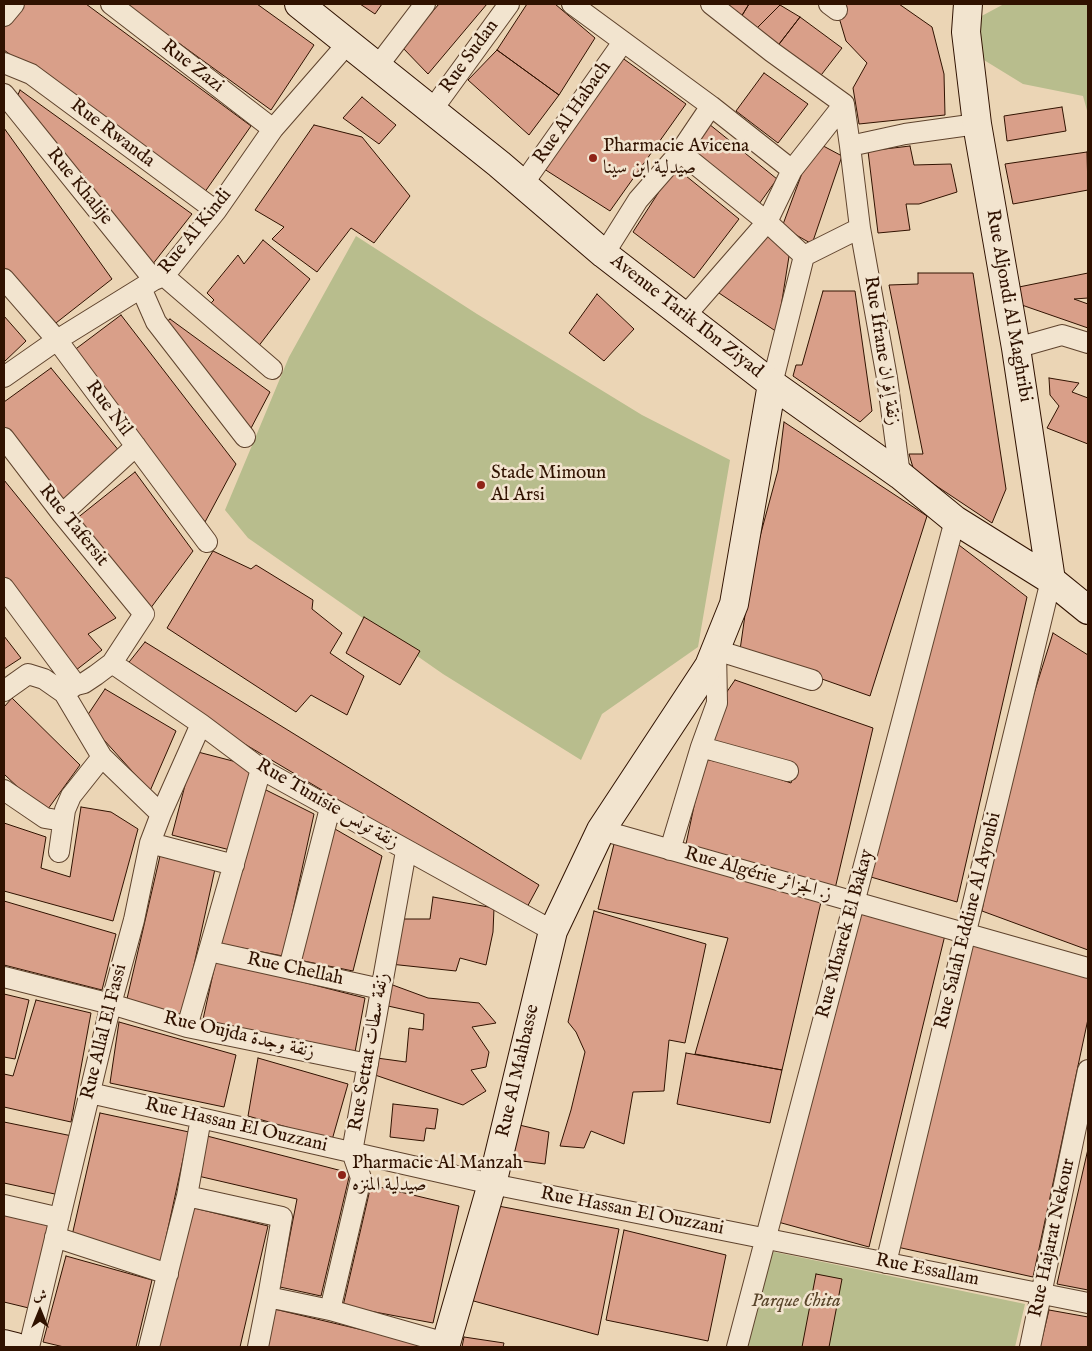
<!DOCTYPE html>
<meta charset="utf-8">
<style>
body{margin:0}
#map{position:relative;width:1092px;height:1351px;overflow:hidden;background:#ebd5b5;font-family:"IM FELL English",Amiri,serif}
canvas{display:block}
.frame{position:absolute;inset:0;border:5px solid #301200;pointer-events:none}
.north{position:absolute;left:15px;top:1286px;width:50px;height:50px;-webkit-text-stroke:4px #f2e4cf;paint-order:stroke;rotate:0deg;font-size:14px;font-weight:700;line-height:20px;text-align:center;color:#301200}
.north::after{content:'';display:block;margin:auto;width:18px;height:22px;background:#301200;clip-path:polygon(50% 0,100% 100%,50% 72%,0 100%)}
</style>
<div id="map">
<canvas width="1092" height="1351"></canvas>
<div class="frame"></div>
<div class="north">ش</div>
</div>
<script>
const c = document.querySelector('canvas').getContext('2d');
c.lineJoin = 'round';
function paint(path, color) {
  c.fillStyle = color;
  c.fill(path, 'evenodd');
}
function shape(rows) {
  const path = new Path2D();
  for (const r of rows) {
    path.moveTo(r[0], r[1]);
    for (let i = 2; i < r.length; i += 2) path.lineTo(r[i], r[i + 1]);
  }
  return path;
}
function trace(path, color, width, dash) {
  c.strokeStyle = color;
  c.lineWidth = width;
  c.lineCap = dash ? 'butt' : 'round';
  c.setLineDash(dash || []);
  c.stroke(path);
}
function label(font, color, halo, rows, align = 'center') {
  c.font = font + ' "IM FELL English",Amiri,serif';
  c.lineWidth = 5;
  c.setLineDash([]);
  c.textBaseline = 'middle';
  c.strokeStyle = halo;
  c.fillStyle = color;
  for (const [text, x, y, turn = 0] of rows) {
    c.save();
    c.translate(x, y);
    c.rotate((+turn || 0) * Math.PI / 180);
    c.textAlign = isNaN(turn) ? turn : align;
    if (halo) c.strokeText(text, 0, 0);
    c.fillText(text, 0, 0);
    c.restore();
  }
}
paint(shape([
 [1004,4,1088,4,1088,114,1083,96,1023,84,979,57,976,19],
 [356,236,477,314,642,415,730,460,698,647,602,714,581,760,443,674,248,538,225,510,289,357],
 [760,1249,1025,1304,1015,1347,738,1347]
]), '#b8bd8d');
const building = shape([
 [24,4,86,4,251,126,202,196,4,50,4,26,24,4],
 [125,4,257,4,314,45,271,110,125,4],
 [360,4,382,4,375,14,360,4],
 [439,4,487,4,428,74,402,47,439,4],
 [527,4,555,4,595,38,559,95,497,50,527,4],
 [716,4,749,4,738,22,716,4],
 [749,4,778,4,780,5,752,33,738,22,749,4],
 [835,4,899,4,932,27,944,74,945,115,859,124,853,88,867,63,846,41,835,4],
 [780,5,800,17,773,52,752,33,780,5],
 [800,17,842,48,815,83,773,52,800,17],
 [497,50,559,95,529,135,468,80,497,50],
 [621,57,686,104,610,211,541,167,621,57],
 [764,73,808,104,778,143,736,111,764,73],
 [20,90,192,214,152,265,15,102,20,90],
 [362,97,396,125,379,144,343,118,362,97],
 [1062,107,1066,131,1007,141,1004,116,1062,107],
 [709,124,777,179,754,211,688,158,709,124],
 [314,125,362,137,410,196,374,243,351,228,317,272,272,239,284,227,255,210,314,125],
 [4,128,112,279,47,330,4,277,4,128],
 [814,141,842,156,812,244,782,227,814,141],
 [910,146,914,165,951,164,957,192,919,204,906,204,910,230,878,233,868,151,910,146],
 [1087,152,1088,190,1013,204,1005,164,1087,152],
 [675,167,739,219,694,278,633,232,675,167],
 [765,233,790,250,777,332,716,291,765,233],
 [263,240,310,279,251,356,198,316,214,300,207,293,238,255,244,264,263,240],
 [918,273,973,273,1006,489,992,523,914,471,909,454,923,454,889,285,918,284,918,273],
 [1088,273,1088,298,1074,299,1088,304,1088,328,1016,303,1014,288,1088,273],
 [823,291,855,291,872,411,860,422,793,376,796,365,802,365,823,291],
 [597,294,634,329,604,361,569,333,597,294],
 [121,315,236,464,205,522,69,354,121,315],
 [4,316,26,341,4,362,4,316],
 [170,319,270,392,249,432,157,329,170,319],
 [51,368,120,452,62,502,4,435,4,402,51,368],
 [1049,378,1079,383,1072,392,1088,398,1088,444,1047,428,1059,406,1050,395,1049,378],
 [784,422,927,516,870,696,740,650,752,566,778,470,784,422],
 [135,472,193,551,150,609,71,523,135,472],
 [4,480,116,618,88,634,102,650,71,674,4,592,4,480],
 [951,539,1027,597,957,902,864,875,951,539],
 [213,551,251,569,256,565,313,600,312,609,342,633,330,653,364,676,347,715,311,695,296,712,167,628,213,551],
 [364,617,420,651,400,685,346,653,364,617],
 [1053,633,1088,655,1088,950,982,911,1004,789,1053,633],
 [4,636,21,658,4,669,4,636],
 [145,642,539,885,525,911,122,671,145,642],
 [735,680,873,728,834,893,686,844,704,759,745,767,791,783,797,768,706,742,713,712,735,680],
 [105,689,176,731,150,791,85,719,105,689],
 [12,698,80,765,45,813,4,774,4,707,12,698],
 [194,751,256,767,234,851,172,835,194,751],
 [260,787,314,814,283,956,221,944,260,787],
 [81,807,111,812,138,829,113,921,4,891,4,823,46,837,41,868,70,877,81,807],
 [328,825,382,856,353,971,299,960,328,825],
 [615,840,821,902,782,1070,695,1054,728,938,598,909,615,840],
 [160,856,215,869,183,1015,126,1003,160,856],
 [433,897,494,908,493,932,486,965,460,958,456,971,390,964,397,919,430,919,433,897],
 [4,901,116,934,102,990,4,965,4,901],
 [594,911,706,944,685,1043,669,1040,664,1091,633,1092,624,1144,591,1131,584,1148,560,1146,571,1110,585,1052,576,1032,568,1022,594,911],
 [855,911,945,935,869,1247,778,1222,855,911],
 [967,943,1088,977,1088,1019,1033,1277,897,1247,967,943],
 [216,960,365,998,355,1052,202,1024,216,960],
 [390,984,428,998,479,1003,496,1023,472,1027,489,1052,486,1067,471,1070,486,1091,463,1105,375,1075,377,1058,406,1062,409,1028,423,1030,424,1014,388,1006,390,984],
 [4,994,29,1000,15,1059,4,1057,4,994],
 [36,1000,91,1013,71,1122,4,1107,4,1074,13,1076,36,1000],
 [119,1022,236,1055,224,1107,110,1083,119,1022],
 [686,1053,782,1070,770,1123,677,1104,686,1053],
 [258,1058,348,1084,332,1140,248,1116,258,1058],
 [393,1104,438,1109,435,1129,426,1128,424,1141,390,1137,393,1104],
 [100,1113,189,1132,160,1265,71,1240,100,1113],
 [4,1122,77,1137,64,1196,4,1183,4,1122],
 [515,1124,549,1132,545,1164,507,1159,515,1124],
 [207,1136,350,1173,321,1296,280,1287,297,1199,198,1176,207,1136],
 [1088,1149,1088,1290,1057,1284,1088,1149],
 [371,1185,459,1206,433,1323,343,1306,371,1185],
 [493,1205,619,1229,598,1335,470,1300,493,1205],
 [186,1206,268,1226,240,1347,159,1347,186,1206],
 [4,1212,56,1224,37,1310,4,1302,4,1212],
 [624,1230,726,1255,708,1341,606,1320,624,1230],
 [66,1256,152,1280,136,1347,64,1347,43,1342,66,1256],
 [816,1274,842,1279,829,1347,802,1347,816,1274],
 [270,1308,426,1345,425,1347,262,1347,270,1308],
 [1049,1310,1088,1317,1088,1347,1040,1347,1049,1310],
 [464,1337,504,1343,503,1347,462,1347,464,1337]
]);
paint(building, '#d99f89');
trace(building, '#301200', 1);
const street = shape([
 [111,4,273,129],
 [572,4,711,106,792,170],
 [711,4,772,52,844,104],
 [829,4,837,10],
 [4,16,14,4],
 [4,63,31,74,216,211],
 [377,67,425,4],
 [4,94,154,280],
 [844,104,850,146,905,134,977,124],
 [432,110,509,4],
 [850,146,860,228,887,378,900,475],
 [680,152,767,222,804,256],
 [523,184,623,42],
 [604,254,638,200,680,152,711,106],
 [164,276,272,369],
 [4,279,57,340,207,542],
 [141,288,156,322,245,437],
 [685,316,767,222,792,170,844,104],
 [1016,348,1062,335,1088,343],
 [4,377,57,340,154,280,164,276,216,211,273,129,348,43],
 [772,384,804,256,860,228],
 [4,438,62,514,144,614,112,663,96,675,84,683,76,685,64,693,44,679,28,674,4,691],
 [62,514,136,446],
 [4,588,76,685],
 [112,663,201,724,261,769,553,931],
 [64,693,102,757,161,814],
 [701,747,788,771],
 [4,790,45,818,63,821],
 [601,830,1088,968],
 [150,843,234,865],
 [670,850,701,747,717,703,716,650,812,680],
 [59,852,65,810,71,796,102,757],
 [209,951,381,989],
 [289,968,330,808],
 [4,977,111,1004,187,1027,368,1064],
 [187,1027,261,769],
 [90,1093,492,1184,1088,1303],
 [187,1196,282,1217,268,1297,330,1310,446,1343],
 [4,1205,60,1218],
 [55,1237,168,1274],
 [886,1263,1051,580],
 [330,1310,361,1178,352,1152,406,851],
 [29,1347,111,1004,134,920,150,843,161,814,201,724],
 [149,1347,187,1196,201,1118],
 [258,1347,268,1297],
 [737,1347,955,520],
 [1030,1347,1088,1070]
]);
const secondary = shape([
 [299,4,499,164,604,254,772,384,900,475,955,520,1051,580,1088,610],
 [968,4,966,32,977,124,1016,348,1051,580],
 [4,1344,16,1347],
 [445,1347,492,1184,553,931,601,830,709,666,734,604,772,384]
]);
trace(street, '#5f432d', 22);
trace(secondary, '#301200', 30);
trace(street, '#f2e4cf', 20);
trace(secondary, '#f2e4cf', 28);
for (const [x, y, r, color] of [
 [593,158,5,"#8f2418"],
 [481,485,5,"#8f2418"],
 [342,1175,5,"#8f2418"]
]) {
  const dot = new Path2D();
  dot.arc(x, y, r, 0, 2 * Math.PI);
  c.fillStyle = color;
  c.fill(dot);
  trace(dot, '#f2e4cf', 2);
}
label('19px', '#301200', '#f2e4cf', [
 ["Rue Sudan",470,57,-54],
 ["Rue Zazi",192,67,38],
 ["Rue Al Habach",573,113,-55],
 ["Rue Rwanda",112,134,37],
 ["Rue Khalije",79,187,51],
 ["Rue Al Kindi",196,232,-51],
 ["Rue Aljondi Al Maghribi",1008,306,80],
 ["Avenue Tarik Ibn Ziyad",686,317,38],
 ["Rue Ifrane زنقة إفران",881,351,81],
 ["Rue Nil",108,409,53],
 ["Rue Tafersit",73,526,51],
 ["Rue Tunisie زنقة تونس",327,805,30],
 ["Rue Algérie ز. الجزائر",758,875,16],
 ["Rue Salah Eddine Al Ayoubi",969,921,-76],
 ["Rue Mbarek El Bakay",846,934,-75],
 ["Rue Chellah",295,970,12],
 ["Rue Allal El Fassi",105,1032,-76],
 ["Rue Oujda زنقة وجدة",239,1036,13],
 ["Rue Settat زنقة سطات",370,1052,-80],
 ["Rue Al Mahbasse",519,1071,-77],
 ["Rue Hassan El Ouzzani",236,1126,13],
 ["Rue Hassan El Ouzzani",632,1212,11],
 ["Rue Hajarat Nekour",1053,1238,-78],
 ["Rue Essallam",927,1271,11]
]);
label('19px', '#301200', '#f2e4cf', [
 ["Pharmacie Avicena",603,147],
 ["صيدلية ابن سينا",603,169],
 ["Stade Mimoun",491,474],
 ["Al Arsi",491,496],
 ["Pharmacie Al Manzah",352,1164],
 ["صيدلية المنزه",352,1186]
], 'left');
label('italic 19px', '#59452a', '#f2e4cf', [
 ["Parque Chita",796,1302]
]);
</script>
